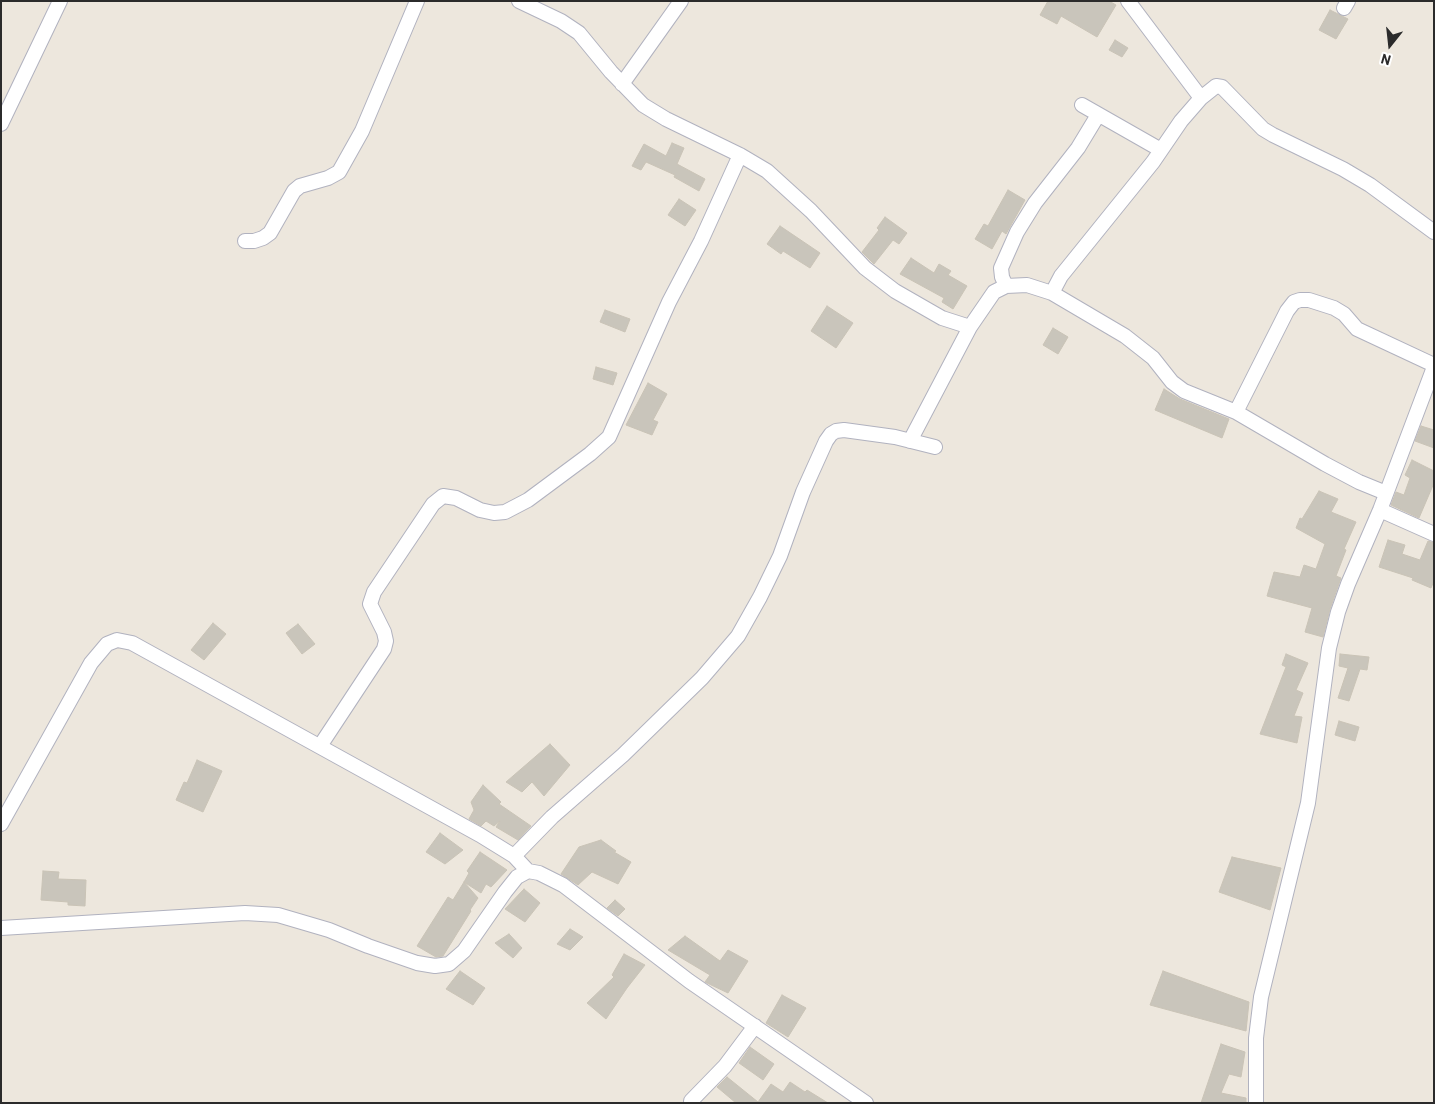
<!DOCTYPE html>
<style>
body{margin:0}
#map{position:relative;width:1435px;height:1104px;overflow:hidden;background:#ede7dd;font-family:Barlow,sans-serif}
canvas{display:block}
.frame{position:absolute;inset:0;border:2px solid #2b2b2b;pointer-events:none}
.north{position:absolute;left:1365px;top:20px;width:50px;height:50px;-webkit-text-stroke:4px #fff;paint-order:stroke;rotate:196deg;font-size:14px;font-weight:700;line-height:20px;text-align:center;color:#2b2b2b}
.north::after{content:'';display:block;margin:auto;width:18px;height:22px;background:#2b2b2b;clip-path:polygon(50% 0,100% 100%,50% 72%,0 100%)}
</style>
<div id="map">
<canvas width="1435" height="1104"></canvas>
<div class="frame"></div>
<div class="north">N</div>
</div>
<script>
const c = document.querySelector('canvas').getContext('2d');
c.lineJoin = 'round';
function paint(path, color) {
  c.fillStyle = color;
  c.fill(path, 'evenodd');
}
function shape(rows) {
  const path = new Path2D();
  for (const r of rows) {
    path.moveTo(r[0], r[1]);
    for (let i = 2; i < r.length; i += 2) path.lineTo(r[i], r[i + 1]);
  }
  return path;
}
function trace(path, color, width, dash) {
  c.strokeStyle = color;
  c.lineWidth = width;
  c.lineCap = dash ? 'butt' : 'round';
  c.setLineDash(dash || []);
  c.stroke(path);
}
const building = shape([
 [1048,1,1109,1,1116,5,1097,37,1061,16,1057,24,1040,15,1048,1],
 [1330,10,1348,19,1336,39,1319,30,1330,10],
 [1115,40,1128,48,1122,57,1109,50,1115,40],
 [672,143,684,148,677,164,705,179,699,191,674,177,675,175,646,162,641,170,632,166,644,144,666,156,672,143],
 [1008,190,1025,200,1006,234,1002,231,992,249,975,239,984,224,988,226,1008,190],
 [679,199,696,210,685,226,668,215,679,199],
 [885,217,907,233,899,244,893,240,874,264,862,252,879,230,877,228,885,217],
 [780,226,820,253,810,268,783,251,781,254,767,244,780,226],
 [911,258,934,273,939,264,951,271,948,275,967,286,953,309,942,302,944,298,900,274,911,258],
 [827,306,853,323,836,348,811,331,827,306],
 [605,310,630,319,625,332,600,322,605,310],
 [1053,328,1068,337,1058,354,1043,345,1053,328],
 [596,367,617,373,613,385,593,379,596,367],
 [648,383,667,394,653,420,658,422,652,435,626,425,648,383],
 [1164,389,1180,399,1229,419,1222,438,1155,410,1164,389],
 [1421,426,1434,430,1434,448,1415,441,1421,426],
 [1412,460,1434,471,1434,483,1419,518,1391,505,1396,492,1404,495,1410,478,1405,475,1412,460],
 [1319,491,1338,499,1331,512,1356,522,1344,549,1346,550,1336,576,1341,578,1330,609,1323,637,1305,632,1312,608,1267,596,1274,572,1300,577,1304,565,1316,569,1325,544,1296,528,1300,518,1302,519,1319,491],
 [1388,540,1405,545,1402,554,1420,560,1428,541,1434,543,1434,581,1431,588,1412,580,1413,578,1379,567,1388,540],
 [213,623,226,634,204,660,191,650,213,623],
 [298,624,315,644,302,654,286,633,298,624],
 [1286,654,1308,663,1296,690,1303,693,1294,716,1302,717,1297,743,1260,734,1286,667,1282,665,1286,654],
 [1340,654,1369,657,1367,670,1360,669,1349,701,1338,698,1348,668,1339,666,1340,654],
 [1339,721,1359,727,1355,741,1335,735,1339,721],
 [550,744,570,765,544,796,532,782,522,792,506,782,550,744],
 [197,760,222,771,203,812,176,800,184,782,187,783,197,760],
 [483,785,501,802,499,804,531,826,518,840,496,827,500,821,494,826,486,821,481,826,469,819,474,810,471,802,483,785],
 [440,833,463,850,445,864,426,852,440,833],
 [601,840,616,851,614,852,631,862,618,884,592,872,578,885,561,874,579,847,601,840],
 [480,852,507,870,491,887,486,884,481,893,464,882,469,873,467,871,480,852],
 [1232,857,1281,868,1270,910,1219,892,1232,857],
 [43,871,59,872,58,879,86,880,85,906,68,905,68,902,41,900,43,871],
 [464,882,478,898,470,910,471,911,443,956,436,957,417,946,448,897,453,900,464,882],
 [524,889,540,903,525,922,505,909,524,889],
 [615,900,625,909,618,916,607,908,615,900],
 [570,929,583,937,570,950,557,944,570,929],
 [509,934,522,948,513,958,495,943,509,934],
 [685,936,720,961,728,950,748,961,728,993,705,982,710,975,668,950,685,936],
 [624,954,645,965,627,988,606,1019,587,1003,614,977,612,975,624,954],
 [460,971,485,988,473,1005,446,989,460,971],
 [1163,971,1249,1002,1246,1031,1150,1005,1163,971],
 [782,995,806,1008,788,1037,766,1023,782,995],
 [1221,1044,1245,1052,1241,1077,1229,1074,1221,1093,1246,1098,1246,1103,1201,1103,1221,1044],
 [750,1047,774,1064,763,1080,739,1063,750,1047],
 [727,1077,758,1102,771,1084,783,1092,790,1082,805,1092,807,1090,828,1103,736,1103,717,1087,727,1077]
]);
paint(building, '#c9c5bb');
trace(building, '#c9c3b6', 1);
const minor = shape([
 [519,1,561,21,579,33,611,72,643,105,666,119,740,155,767,171,811,211,865,268,895,291,942,318,970,327,994,292,1006,286,1027,285,1052,293,1125,336,1153,358,1172,382,1184,391,1236,412,1325,464,1359,482,1386,493],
 [1128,1,1201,98],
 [1344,8,1348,1],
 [622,84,681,1],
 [1082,105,1161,150],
 [1,124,60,1],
 [245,241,254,241,263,238,270,233,294,191,300,186,328,178,339,172,362,131,417,1],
 [1006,286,1002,277,1001,268,1017,232,1035,203,1078,148,1098,115],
 [1052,293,1061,276,1153,162,1181,121,1201,98,1216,86,1222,87,1263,129,1273,135,1343,169,1370,185,1434,232],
 [1236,412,1287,311,1294,302,1300,300,1309,300,1334,308,1344,314,1357,329,1434,365],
 [910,441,970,327],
 [1380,510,1434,534],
 [320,746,384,649,386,641,384,632,370,604,374,592,433,504,443,496,456,498,480,510,494,513,505,512,528,500,590,454,609,437,669,302,701,241,740,155],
 [1,824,91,663,107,644,117,640,132,643,480,835,514,856],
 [528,871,514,856,552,817,623,755,702,678,738,636,760,597,780,556,803,492,826,441,831,434,836,431,844,430,895,437,935,447],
 [1,928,245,913,278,915,329,930,368,946,417,963,435,966,449,964,464,951,505,892,517,877,528,871,539,873,563,885,689,981,866,1103],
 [691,1101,725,1066,755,1026],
 [1256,1103,1256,1038,1261,997,1308,803,1329,648,1338,612,1348,584,1380,510,1434,367]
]);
trace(minor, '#b1b2bf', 16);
trace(minor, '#fff', 14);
</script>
